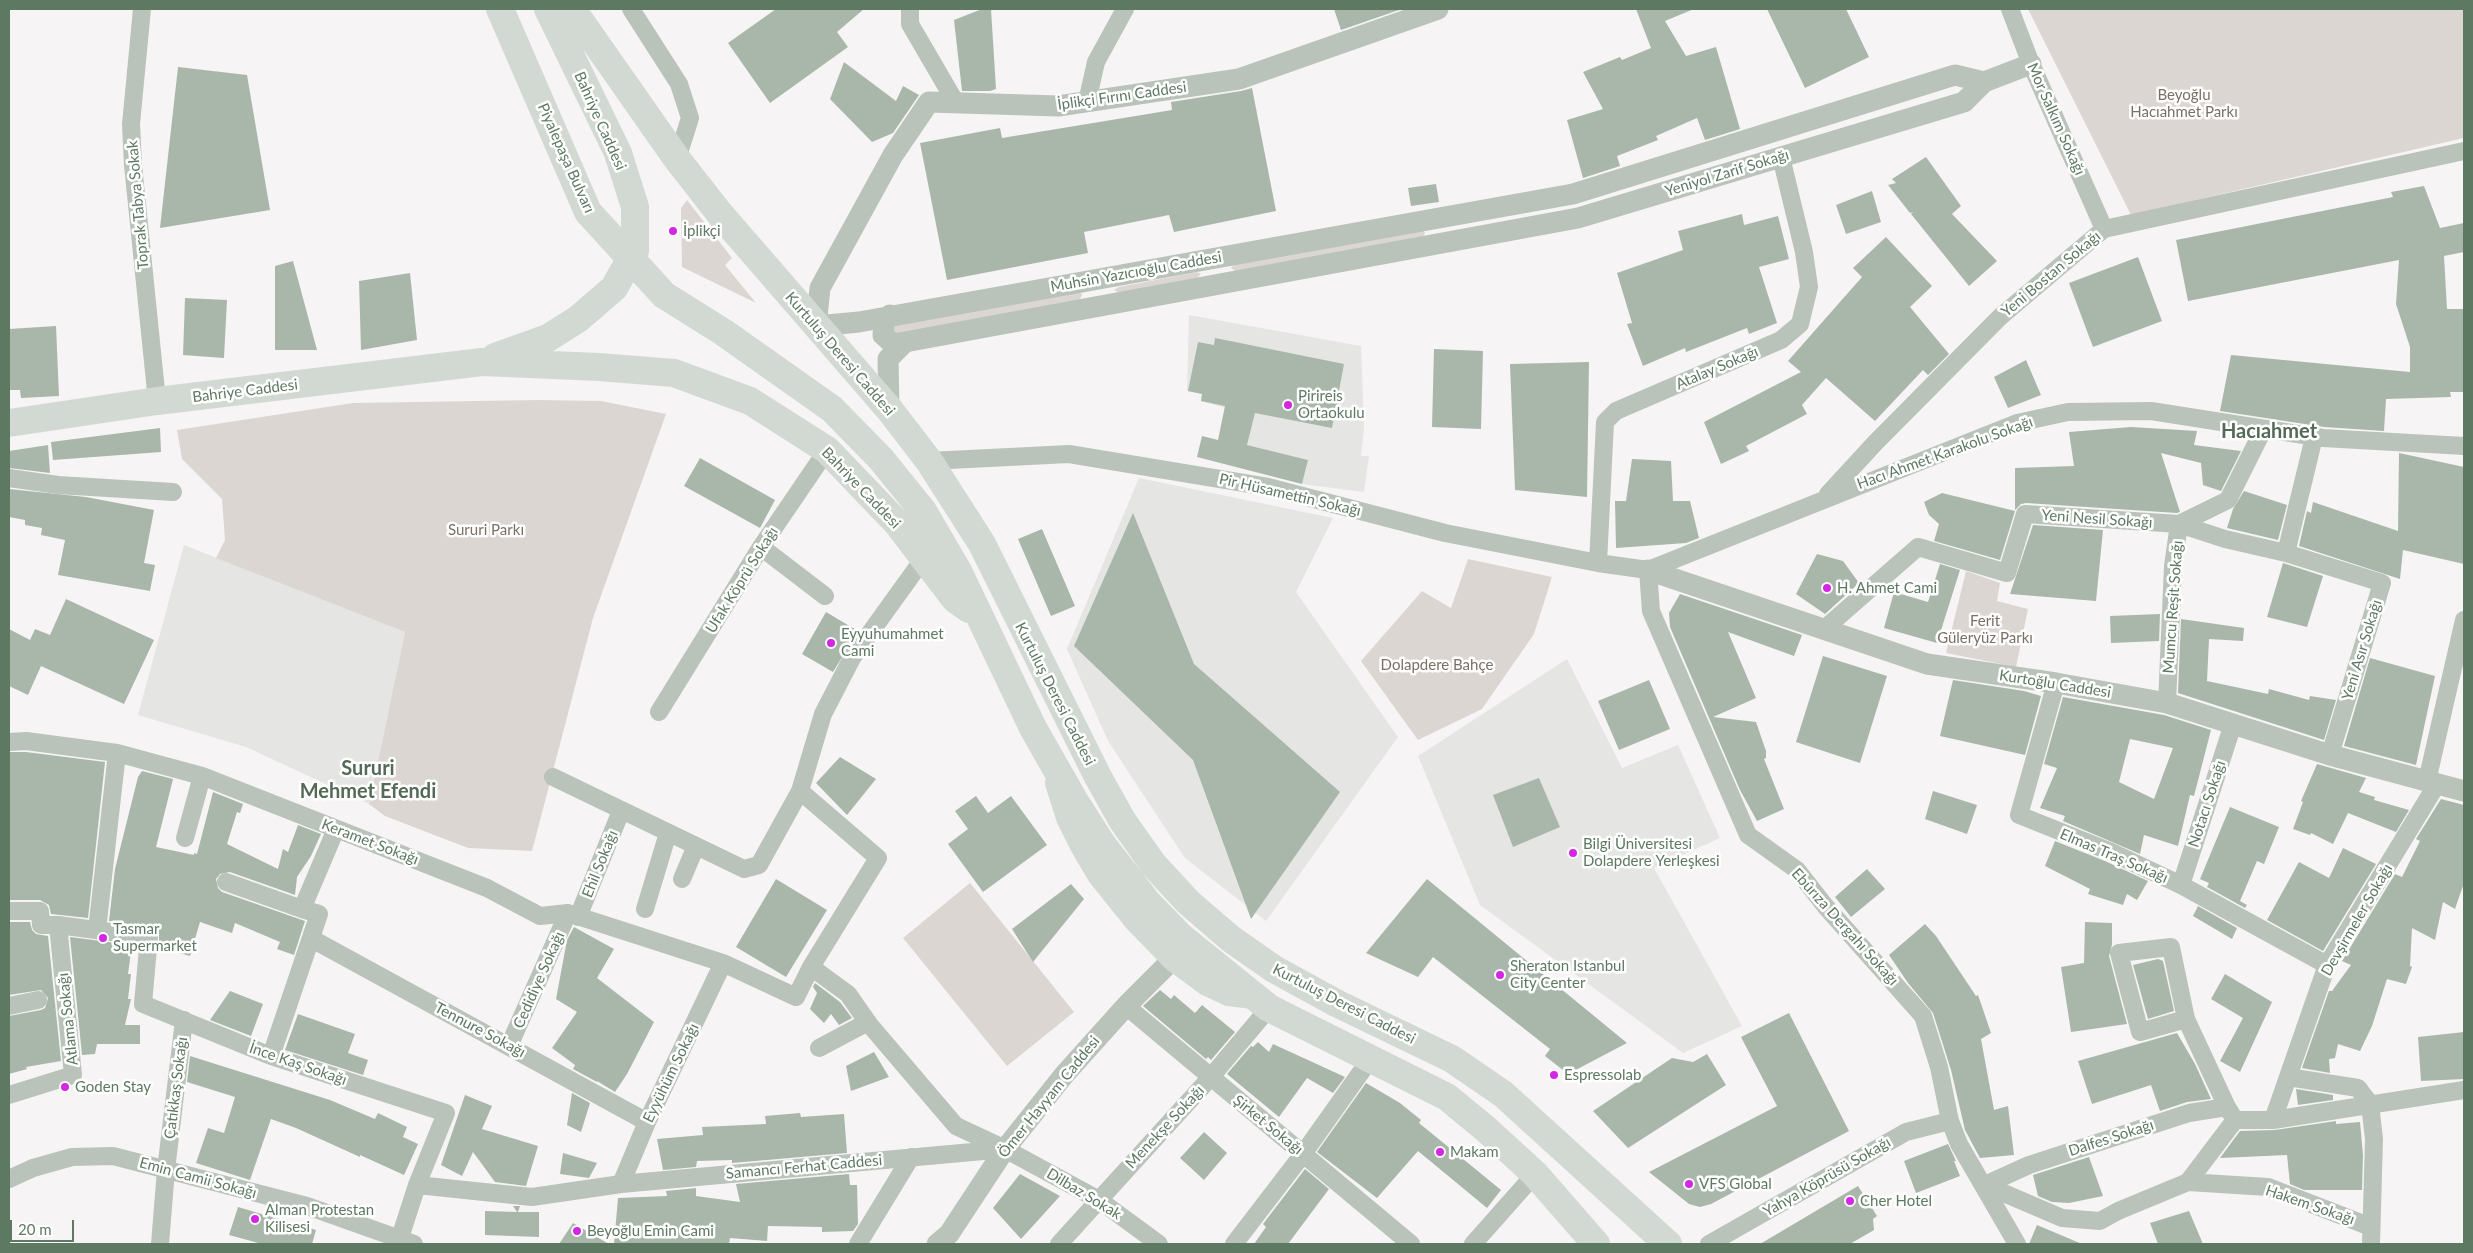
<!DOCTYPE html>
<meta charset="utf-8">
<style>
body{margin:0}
#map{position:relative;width:2473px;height:1253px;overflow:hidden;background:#f7f4f5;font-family:Lato,sans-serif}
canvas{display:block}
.frame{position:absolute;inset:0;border:10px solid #5e7961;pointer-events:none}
.scale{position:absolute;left:10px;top:1220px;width:64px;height:22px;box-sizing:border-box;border:2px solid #5e7961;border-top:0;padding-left:6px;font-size:15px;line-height:18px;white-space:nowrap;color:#5e7961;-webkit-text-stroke:4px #fff;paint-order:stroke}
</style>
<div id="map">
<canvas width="2473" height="1253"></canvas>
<div class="frame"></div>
<div class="scale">20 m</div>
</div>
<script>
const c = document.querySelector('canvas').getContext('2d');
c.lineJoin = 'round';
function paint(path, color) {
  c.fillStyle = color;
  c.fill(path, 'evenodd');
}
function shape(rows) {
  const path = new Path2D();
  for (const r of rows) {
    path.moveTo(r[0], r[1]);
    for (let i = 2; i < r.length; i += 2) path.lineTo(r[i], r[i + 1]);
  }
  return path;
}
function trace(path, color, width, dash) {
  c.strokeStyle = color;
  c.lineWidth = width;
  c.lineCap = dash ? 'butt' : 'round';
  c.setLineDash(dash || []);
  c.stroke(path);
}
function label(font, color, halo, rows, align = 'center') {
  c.font = font + ' Lato,sans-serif';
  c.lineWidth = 5;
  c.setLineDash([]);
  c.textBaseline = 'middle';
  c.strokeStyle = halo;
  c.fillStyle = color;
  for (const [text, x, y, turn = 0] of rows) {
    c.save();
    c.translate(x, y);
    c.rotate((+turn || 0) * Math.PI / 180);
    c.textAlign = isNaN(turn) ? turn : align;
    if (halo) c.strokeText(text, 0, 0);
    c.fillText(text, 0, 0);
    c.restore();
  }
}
paint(shape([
 [1189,315,1361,346,1364,428,1361,456,1369,456,1364,492,1302,484,1308,460,1247,445,1254,416,1201,401,1202,394,1187,391],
 [1139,478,1333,518,1296,592,1398,737,1266,921,1185,858,1108,741,1067,649],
 [184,545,405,632,369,804,246,747,138,715],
 [1567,659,1622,768,1678,745,1720,838,1654,868,1742,1026,1683,1053,1480,905,1418,756]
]), '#e5e5e3');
paint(shape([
 [2028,9,2464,9,2464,138,2131,215],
 [687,200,732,258,725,265,756,303,682,267,681,208],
 [1422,228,1425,233,1422,239,1238,273,1231,268,1235,262],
 [1197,272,1201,274,1197,278,1120,293,1114,290,1119,287],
 [1079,290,1082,295,1079,301,894,335,891,324],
 [539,400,601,401,666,414,593,618,532,851,468,848,385,816,369,804,405,632,216,558,225,540,222,499,182,459,177,430,353,403],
 [1468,559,1552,577,1534,634,1482,709,1418,740,1361,661,1422,591,1451,608],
 [1966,571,2000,583,1997,601,2028,609,2016,667,1946,653],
 [970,883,1074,1012,1007,1066,903,938]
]), '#dcd6d3');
paint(shape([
 [776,9,864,9,837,32,848,47,770,103,728,43],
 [982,9,991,9,996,89,990,91,962,91,954,20],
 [1334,9,1398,9,1399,10,1341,30],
 [1636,9,1694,9,1665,21,1686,56,1716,47,1740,129,1705,140,1697,118,1656,136,1658,140,1617,156,1620,166,1583,178,1567,120,1603,109,1583,72,1620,57,1622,60,1651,48],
 [1767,9,1846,9,1869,57,1805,88],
 [844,62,896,101,903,86,919,95,893,133,872,142,830,99],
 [178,67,247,75,270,210,160,228],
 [1252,88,1276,211,1174,232,1169,215,1084,232,1088,253,947,280,920,143,1000,128,1002,138,1172,110,1171,102,1241,91],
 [1926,157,1961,206,1952,214,1997,261,1969,286,1911,214,1913,212,1910,213,1888,185,1896,183,1892,179],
 [1436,184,1439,202,1411,206,1408,188],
 [2424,186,2440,228,2464,223,2464,252,2444,256,2447,309,2464,309,2464,392,2450,392,2451,397,2386,399,2384,431,2324,427,2220,411,2231,355,2410,372,2410,347,2396,304,2399,260,2188,301,2176,240,2393,197,2391,192],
 [1872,191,1881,222,1846,234,1836,205],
 [1742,214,1744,225,1778,216,1789,259,1759,267,1777,323,1749,334,1747,328,1686,352,1685,348,1643,366,1627,324,1632,323,1617,273,1683,250,1678,231],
 [1886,237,1932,286,1910,307,1949,354,1928,375,1923,370,1875,421,1826,378,1802,405,1807,414,1746,446,1749,451,1721,464,1704,422,1801,372,1788,361,1862,277,1853,268],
 [2138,257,2162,321,2093,347,2069,283],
 [293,261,317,350,275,350,275,266],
 [410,273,417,340,361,350,359,281],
 [185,298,227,300,224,358,183,355],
 [56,326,59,396,21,398,20,390,9,390,9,329],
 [1215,338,1344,364,1332,428,1255,413,1247,445,1308,460,1302,484,1197,457,1202,436,1218,440,1225,406,1201,401,1202,394,1188,391,1198,342,1214,345],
 [1434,349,1483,351,1481,429,1432,427],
 [2026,360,2041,395,2008,408,1994,377],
 [1589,362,1587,497,1515,490,1510,364],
 [2131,427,2197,431,2194,445,2241,451,2221,491,2203,485,2201,463,2161,453,2180,512,2177,513,2026,503,2021,504,2015,510,2015,468,2074,466,2069,432],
 [160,428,161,452,53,460,51,442],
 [48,445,50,473,9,468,9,451],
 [2399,453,2464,467,2464,564,2403,550,2400,579,2299,546,2307,511,2311,513,2313,502,2398,531],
 [700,458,775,500,760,528,684,486],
 [1632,459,1671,461,1673,501,1690,501,1699,538,1686,543,1616,548,1615,501,1626,501],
 [9,489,86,497,154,510,144,563,155,565,150,591,58,575,65,540,41,535,42,528,25,525,25,520,9,517],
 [2244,491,2287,505,2278,540,2227,528,2233,509],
 [1942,493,2015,511,2000,560,1934,541,1939,524,1929,515,1924,502],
 [1133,513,1194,664,1340,792,1251,919,1193,760,1074,646],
 [2033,525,2103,530,2096,601,2010,594],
 [1042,529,1075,606,1051,616,1018,539],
 [1817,554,1843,561,1859,583,1825,614,1796,594],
 [2283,563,2323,576,2307,627,2267,617],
 [1940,564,1960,570,1937,643,1884,628,1894,592,1928,602],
 [1680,594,1802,635,1794,656,1728,632,1756,698,1713,717,1756,722,1766,751,1766,758,1764,759,1784,809,1757,821,1740,790,1670,627,1669,613],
 [66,599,154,640,124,704,41,666,28,695,9,686,9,629,30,640,35,629,50,635],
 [826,612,858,631,833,672,802,654],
 [2160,614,2159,641,2111,643,2110,616],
 [2181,619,2244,628,2243,641,2209,639,2207,681,2268,694,2269,689,2309,700,2310,696,2336,700,2324,740,2178,693],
 [1823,656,1887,676,1860,763,1796,742],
 [2370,658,2435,676,2416,765,2344,746],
 [1649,680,1670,729,1619,750,1598,701],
 [1953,680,2024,691,2041,696,2025,755,1940,736],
 [2063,697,2164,715,2211,730,2194,796,2190,795,2178,846,2144,835,2140,854,2063,821,2065,816,2040,808,2057,768,2044,764],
 [2130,739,2173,748,2154,799,2119,782],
 [9,752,26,752,105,762,88,918,51,914,49,905,40,900,9,900],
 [840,757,876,779,847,815,816,783],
 [2317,764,2366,778,2359,792,2375,797,2374,800,2409,810,2396,832,2348,813,2333,844,2311,833,2310,835,2293,829,2303,802,2301,801],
 [142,771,173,779,156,847,194,855,194,853,197,854,213,792,243,804,240,813,237,812,227,844,278,869,283,849,288,852,298,825,321,834,311,856,297,877,295,895,230,872,220,874,216,879,218,888,222,892,305,921,294,955,277,949,280,942,235,923,232,933,200,922,190,956,159,947,159,933,155,928,109,921,115,869,138,777],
 [1539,778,1560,827,1513,847,1493,795],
 [1933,791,1977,805,1967,834,1925,819],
 [976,796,988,813,1011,796,1047,845,983,892,948,844,968,829,955,811],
 [2441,799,2464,805,2464,883,2455,909,2443,902,2435,940,2412,928,2410,966,2412,967,2406,984,2387,979,2372,1026,2360,1051,2338,1044,2335,1058,2329,1059,2330,1073,2302,1068,2329,991,2332,991,2351,965,2342,961,2395,874,2402,877,2420,841,2416,839],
 [2230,807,2279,827,2264,864,2257,861,2240,901,2247,905,2245,908,2207,887,2209,883,2200,879],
 [2055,841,2105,861,2148,881,2137,900,2127,894,2123,905,2088,894,2090,889,2045,866],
 [2343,848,2376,864,2323,951,2267,920,2299,862,2329,878],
 [1867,869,1885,889,1851,917,1835,897],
 [776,879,827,910,786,977,736,947],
 [1427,879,1627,1043,1568,1074,1545,1056,1550,1049,1433,957,1418,977,1366,953],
 [1071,884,1084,899,1033,962,1012,929],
 [2198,906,2237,928,2232,939,2193,916],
 [9,922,30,922,32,930,36,934,48,936,61,1061,26,1067,27,1069,9,1074,9,1016,41,1010,45,1008,48,998,41,990,9,995],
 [2085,922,2112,923,2112,945,2109,956,2127,1024,2071,1032,2061,967,2084,963],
 [1925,924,1936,936,1976,996,1978,995,1991,1033,1981,1039,1994,1110,2008,1106,2014,1155,1980,1158,1965,1130,1951,1070,1933,1013,1908,983,1889,955],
 [574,927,614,949,597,978,654,1022,627,1074,615,1092,597,1081,597,1082,573,1069,575,1065,552,1048,577,1012,556,999,567,940],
 [70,937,132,945,128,974,131,974,128,999,131,999,125,1025,140,1025,140,1044,97,1044,95,1054,82,1055],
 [2158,959,2163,961,2174,1011,2148,1019,2133,965],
 [2225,974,2272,1002,2240,1072,2220,1061,2243,1018,2211,999],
 [815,983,840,1002,852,1018,839,1025,831,1014,824,1023,810,1009,817,993,813,987],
 [1160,990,1171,999,1174,995,1195,1013,1202,1005,1235,1032,1211,1060,1208,1057,1206,1059,1143,1006],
 [230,991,263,1004,251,1036,210,1020],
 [1789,1013,1849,1131,1711,1204,1700,1207,1689,1204,1649,1172,1777,1106,1741,1037],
 [298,1014,355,1034,348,1053,368,1060,363,1075,285,1050],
 [2464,1032,2464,1079,2421,1081,2418,1037],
 [2177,1033,2195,1064,2211,1099,2187,1102,2160,1111,2151,1085,2092,1104,2078,1061],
 [1258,1042,1269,1052,1273,1044,1345,1077,1333,1093,1307,1078,1279,1117,1227,1074,1251,1046,1253,1047],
 [874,1052,889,1077,851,1091,846,1066],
 [1707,1054,1726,1085,1628,1148,1593,1111,1672,1058,1693,1062],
 [190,1056,330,1100,375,1119,378,1113,407,1127,403,1137,418,1144,404,1175,360,1155,360,1157,296,1128,271,1119,250,1180,196,1163,208,1128,224,1133,235,1097,187,1082],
 [1366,1083,1400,1103,1421,1120,1419,1123,1501,1190,1487,1208,1418,1151,1377,1198,1317,1152],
 [2296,1089,2333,1095,2333,1100,2298,1105],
 [572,1093,590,1103,581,1132,567,1125],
 [465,1095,492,1106,482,1129,538,1146,526,1186,495,1182,473,1152,462,1176,441,1165],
 [800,1113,801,1117,844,1114,847,1153,732,1163,732,1160,697,1161,696,1167,663,1170,657,1139,703,1135,702,1127,766,1124,765,1116],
 [2336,1121,2336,1124,2360,1122,2363,1155,2362,1190,2304,1190,2290,1184,2287,1155,2220,1158,2240,1131,2275,1130],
 [1204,1132,1227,1153,1204,1180,1180,1158],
 [1948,1144,1956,1161,1954,1161,1960,1176,1916,1193,1904,1161],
 [563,1153,597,1163,589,1178,560,1174],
 [2089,1157,2103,1196,2069,1203,2052,1202,2038,1196,2033,1175],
 [1305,1169,1329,1189,1288,1244,1254,1244,1266,1227,1263,1224],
 [849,1174,850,1185,857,1185,858,1224,853,1231,822,1232,822,1227,768,1226,767,1241,730,1238,729,1244,614,1244,618,1198,667,1196,666,1191,696,1188,696,1196,740,1202,736,1184],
 [1020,1174,1060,1196,1021,1239,993,1208],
 [1858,1186,1877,1216,1873,1219,1874,1230,1850,1244,1760,1244],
 [513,1206,520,1206,518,1212,539,1212,539,1237,485,1235,485,1211,517,1212],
 [238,1207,316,1230,312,1244,262,1244,229,1235],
 [2189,1211,2203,1244,2158,1244,2150,1223],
 [573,1223,609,1244,559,1244],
 [2037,1225,2082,1244,2029,1244]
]), '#a9b7aa');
trace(shape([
 [142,9,131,124,133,165,157,401],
 [631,9,679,84,690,118,677,159],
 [910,9,910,24,956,103],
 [2010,9,2031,64,2104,229],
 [1087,102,1096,62,1125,9],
 [929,461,1069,454,1268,487,1445,533,1598,563,1648,570],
 [9,478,58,485,173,492],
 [1828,494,1876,442,2000,317,2104,229,2464,151],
 [761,547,825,596],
 [2286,553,2314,437],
 [1598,563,1605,422,1616,411,1781,340,1800,324,1809,287,1804,252,1781,157],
 [1648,570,2017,423,2068,412,2151,411,2323,438,2464,446],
 [1648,570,1651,611,1748,835,1797,870,1826,907,1923,1016,1939,1067,1950,1121,1959,1144,2017,1244],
 [1823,630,1918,547,2007,573,2025,514,2179,524,2225,539,2286,553,2382,583,2330,755],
 [2056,683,2019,815,2109,851,2181,885,2327,965],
 [2167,703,2173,566,2179,524,2228,500,2263,430],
 [659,712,761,547,827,450],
 [9,742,26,741,117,753,202,776,487,888,540,916,568,913,723,963,796,997,811,967,848,994,869,1024,956,1126,1005,1149,621,1184,532,1197,417,1185],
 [553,777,744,869,759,865,800,791],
 [2427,781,2464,620],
 [185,838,202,776],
 [682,879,696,846],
 [226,882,302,909],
 [2181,885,2233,724],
 [645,909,668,833],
 [9,911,40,911,41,925,58,925,149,937,143,1004,271,1056,446,1113,417,1185,398,1244],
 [578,917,621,811],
 [97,930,117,753],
 [312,939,647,1122],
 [811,967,878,858,800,791,823,714,852,658,924,558],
 [9,1006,38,1000],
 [1126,1006,1411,1244],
 [2186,1019,2140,1032,2119,953,2171,947,2186,1019,2227,1107],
 [509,1046,568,913],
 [819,1048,868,1022],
 [271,1056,319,914,302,909,336,829],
 [2288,1077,2358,1088,2370,1104,2374,1139,2371,1244],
 [9,1095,73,1075,58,925],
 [2273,1120,2327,965,2437,784],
 [1005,1149,1099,1200,1159,1244],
 [9,1179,33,1168,72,1157,113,1156,307,1206,414,1244],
 [2188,1182,2268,1187,2371,1227],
 [621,1184,647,1122,723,963],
 [1985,1185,2062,1218,2100,1221,2118,1211,2188,1182,2235,1120,2273,1120,2464,1090],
 [1985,1185,2029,1165,2189,1113,2227,1107,2232,1115],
 [160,1244,166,1170,184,1020],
 [858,1244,911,1157],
 [1059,1244,1210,1078,1269,1008],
 [1234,1244,1303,1154,1371,1058],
 [1473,1244,1535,1174],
 [1709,1244,1906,1132,1950,1121]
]), '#b9c3ba', 18);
trace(shape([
 [1438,9,1239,79,1058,106,929,102,893,155,820,288,816,326,859,322,1573,194,1955,75,1984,82],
 [890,315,884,323,883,335,893,344,905,342],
 [889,409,888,359,905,342,1578,218,1964,102,1984,82,2031,64],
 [1648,570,1927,664,2056,683,2167,703,2330,755,2464,791],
 [937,1244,949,1234,1005,1149,1064,1075,1126,1006,1173,959]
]), '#b9c3ba', 21);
trace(shape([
 [1057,783,1068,818,1082,846,1099,875,1136,921,1173,959,1207,984,1228,994,1253,997]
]), '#d2d9d2', 24);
trace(shape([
 [500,9,588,212,664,295,723,332,832,409,881,459,923,511,958,571,1033,728,1074,800,1102,844,1148,903,1181,937,1269,1008,1447,1097,1487,1130,1535,1174,1596,1244],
 [572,9,677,159,720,214,889,409,929,461,982,544,1098,777,1122,820,1153,864,1188,902,1231,939,1274,969,1336,1003,1452,1059,1503,1094,1668,1244],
 [495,357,548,338,578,319,614,288,635,251,635,207,618,153,548,9],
 [9,423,157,401,482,362,599,367,674,373,750,401,827,450,897,523,955,599,969,609]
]), '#d2d9d2', 28);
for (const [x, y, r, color] of [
 [673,231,5,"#d427e4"],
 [1288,405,5,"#d427e4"],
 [1827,588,5,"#d427e4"],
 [831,643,5,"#d427e4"],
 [1573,853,5,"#d427e4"],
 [103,938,5,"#d427e4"],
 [1500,975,5,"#d427e4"],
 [1554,1075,5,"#d427e4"],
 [65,1087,5,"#d427e4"],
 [1440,1152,5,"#d427e4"],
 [1689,1184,5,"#d427e4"],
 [1850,1201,5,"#d427e4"],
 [255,1219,5,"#d427e4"],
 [577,1231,5,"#d427e4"]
]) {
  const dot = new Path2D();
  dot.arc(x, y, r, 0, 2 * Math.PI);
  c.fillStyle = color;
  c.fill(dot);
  trace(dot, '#fff', 2);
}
label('15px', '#7c7065', '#fff', [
 ["Beyoğlu",2184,95],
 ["Hacıahmet Parkı",2184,112],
 ["Sururi Parkı",486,530],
 ["Ferit",1985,621],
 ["Güleryüz Parkı",1985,638],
 ["Dolapdere Bahçe",1437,665]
]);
label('15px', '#5e7961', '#fff', [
 ["İplikçi Fırını Caddesi",1122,96,-8],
 ["Mor Salkım Sokağı",2056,119,66],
 ["Bahriye Caddesi",600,121,66],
 ["Piyalepaşa Bulvarı",566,158,66],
 ["Yeniyol Zarif Sokağı",1727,173,-17],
 ["Toprak Tabya Sokak",138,205,-95],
 ["Muhsin Yazıcıoğlu Caddesi",1136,272,-10],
 ["Yeni Bostan Sokağı",2051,274,-40],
 ["Kurtuluş Deresi Caddesi",840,354,49],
 ["Atalay Sokağı",1717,368,-23],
 ["Bahriye Caddesi",245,391,-7],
 ["Hacı Ahmet Karakolu Sokağı",1945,453,-20],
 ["Bahriye Caddesi",861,488,46],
 ["Pir Hüsamettin Sokağı",1290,495,13],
 ["Yeni Nesil Sokağı",2097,519,4],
 ["Ufak Köprü Sokağı",742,580,-58],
 ["Mumcu Reşit Sokağı",2173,607,-86],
 ["Yeni Asır Sokağı",2362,650,-73],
 ["Kurtoğlu Caddesi",2055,684,9],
 ["Kurtuluş Deresi Caddesi",1055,694,63],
 ["Notacı Sokağı",2207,804,-72],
 ["Keramet Sokağı",370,842,21],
 ["Elmas Traş Sokağı",2114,856,23],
 ["Ehil Sokağı",600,864,-68],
 ["Devşirmeler Sokağı",2357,920,-60],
 ["Ebûrıza Dergahı Sokağı",1845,927,48],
 ["Cedidiye Sokağı",539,980,-66],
 ["Kurtuluş Deresi Caddesi",1344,1004,27],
 ["Atlama Sokağı",68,1019,-96],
 ["Tennure Sokağı",480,1030,28],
 ["İnce Kaş Sokağı",298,1064,19],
 ["Eyyühüm Sokağı",671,1073,-64],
 ["Çatıkkaş Sokağı",176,1088,-83],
 ["Ömer Hayyam Caddesi",1049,1097,-51],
 ["Şirket Sokağı",1268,1125,39],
 ["Menekşe Sokağı",1165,1127,-47],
 ["Dalfes Sokağı",2111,1138,-18],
 ["Samancı Ferhat Caddesi",804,1167,-5],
 ["Yahya Köprüsü Sokağı",1827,1177,-30],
 ["Emin Camii Sokağı",198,1178,15],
 ["Dilbaz Sokak",1084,1194,31],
 ["Hakem Sokağı",2310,1205,19]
]);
label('15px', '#5e7961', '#fff', [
 ["İplikçi",683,231],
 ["Pirireis",1298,396],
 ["Ortaokulu",1298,413],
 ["H. Ahmet Cami",1837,588],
 ["Eyyuhumahmet",841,634],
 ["Cami",841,651],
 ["Bilgi Üniversitesi",1583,844],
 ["Dolapdere Yerleşkesi",1583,861],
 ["Tasmar",113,929],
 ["Supermarket",113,946],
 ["Sheraton Istanbul",1510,966],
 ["City Center",1510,983],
 ["Espressolab",1564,1075],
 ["Goden Stay",75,1087],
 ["Makam",1450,1152],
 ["VFS Global",1699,1184],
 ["Cher Hotel",1860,1201],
 ["Alman Protestan",265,1210],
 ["Kilisesi",265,1227],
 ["Beyoğlu Emin Cami",587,1231]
], 'left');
label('bold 20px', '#546a57', '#fff', [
 ["Hacıahmet",2269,432],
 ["Sururi",368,769],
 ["Mehmet Efendi",368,792]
]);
</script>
